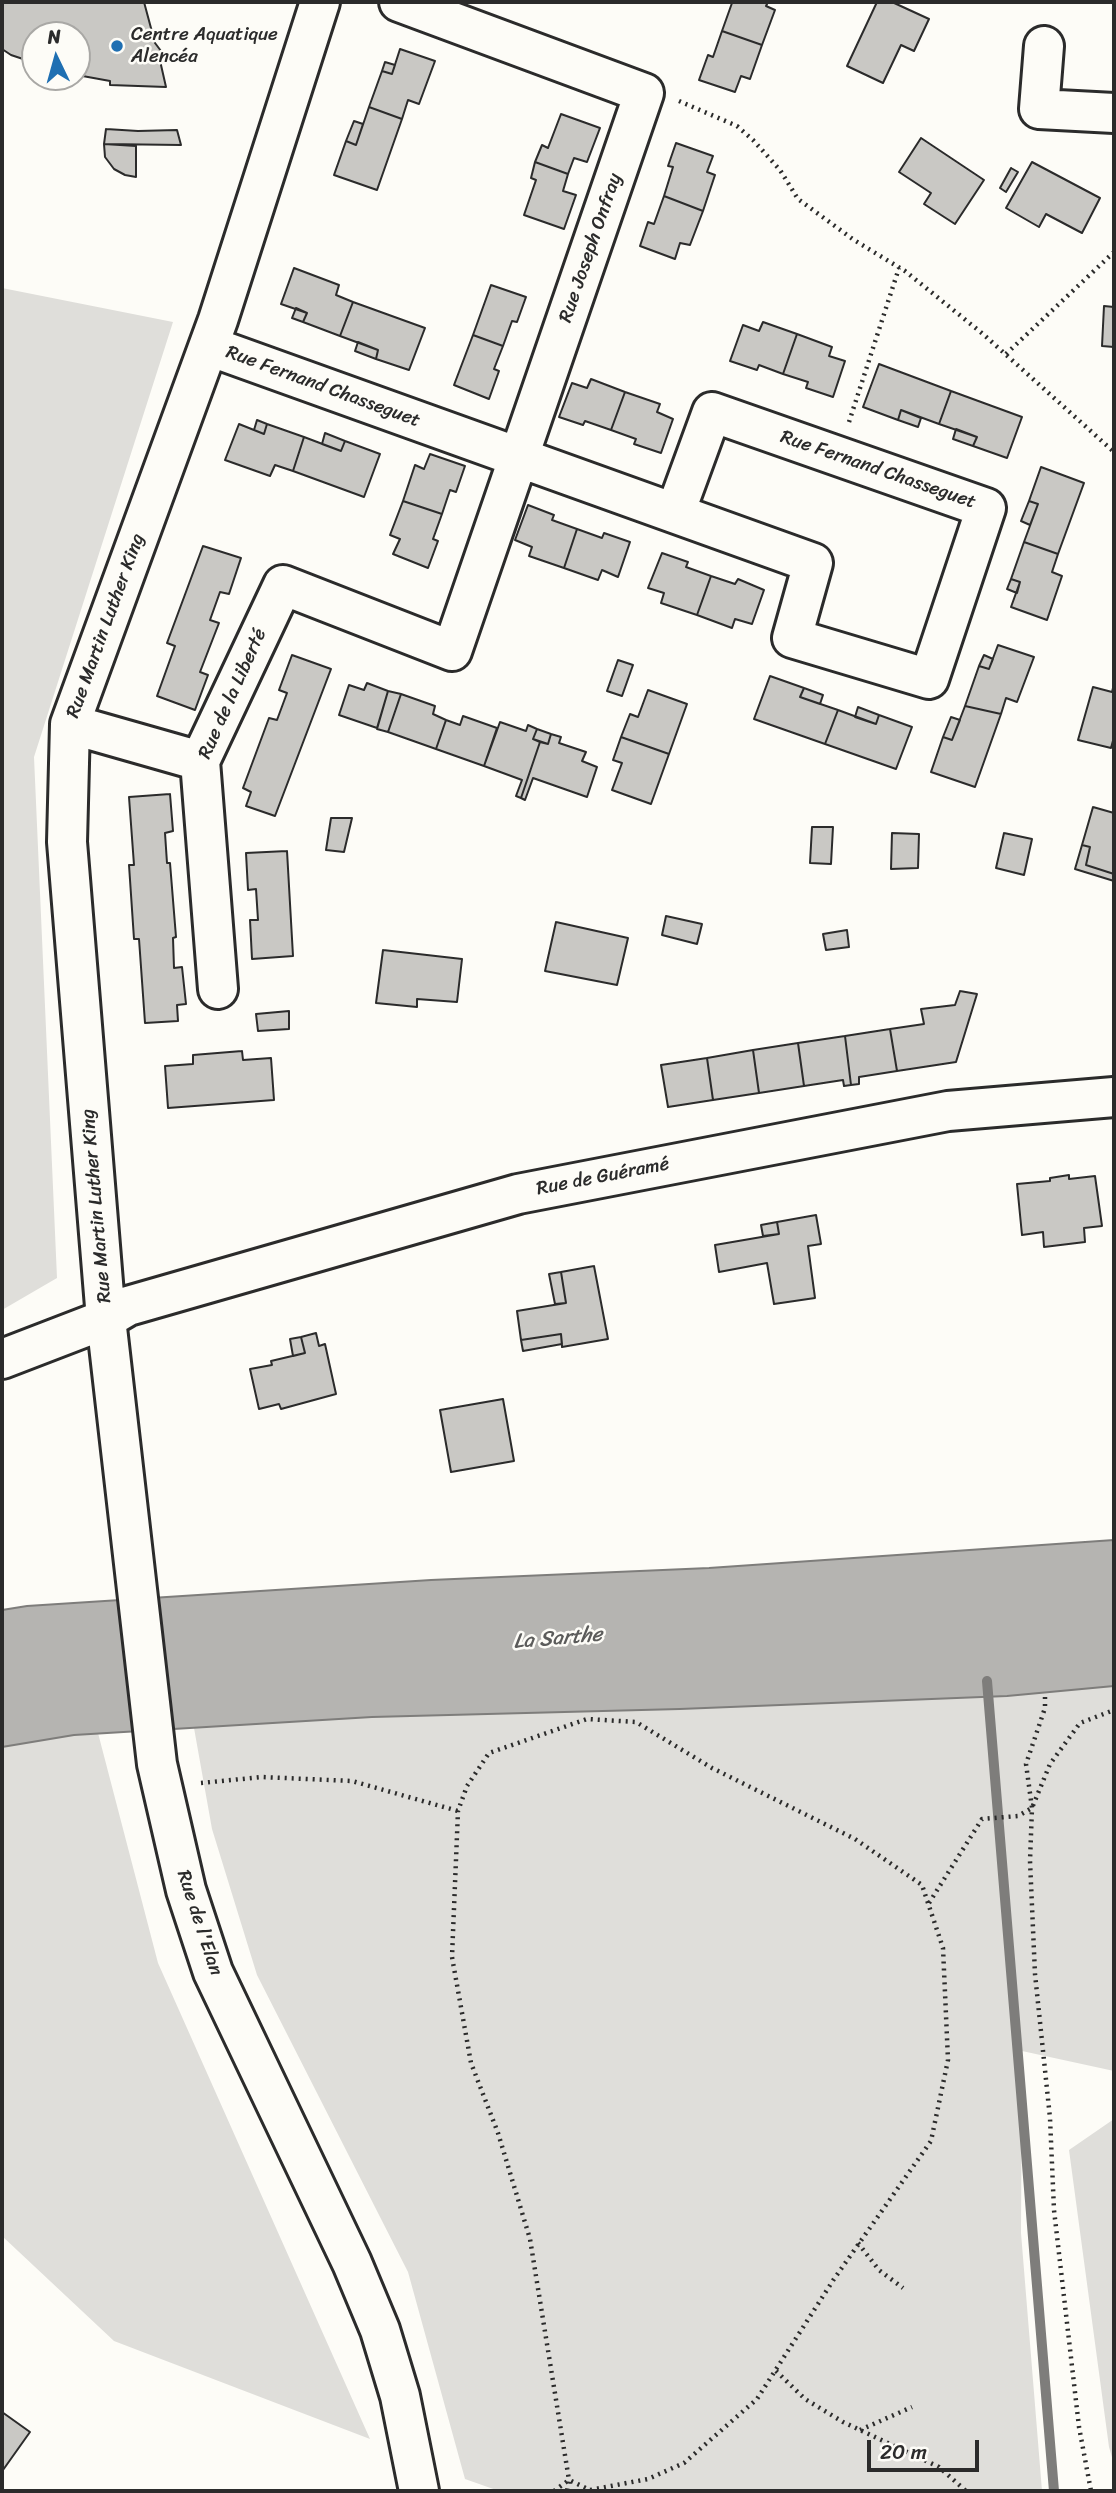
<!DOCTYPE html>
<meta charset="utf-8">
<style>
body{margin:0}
#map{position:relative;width:1116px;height:2493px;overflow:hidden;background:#fdfcf7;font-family:Sriracha,sans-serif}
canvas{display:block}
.frame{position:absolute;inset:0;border:4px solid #2b2b2b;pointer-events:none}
.north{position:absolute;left:21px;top:21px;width:70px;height:70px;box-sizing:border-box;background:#fdfcf7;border:2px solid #a9a8a5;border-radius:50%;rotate:355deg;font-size:19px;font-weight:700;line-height:28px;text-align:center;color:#2b2b2b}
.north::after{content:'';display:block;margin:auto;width:24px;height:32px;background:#1f6fb2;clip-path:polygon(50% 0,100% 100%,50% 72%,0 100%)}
.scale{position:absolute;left:867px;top:2440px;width:112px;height:32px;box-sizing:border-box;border:4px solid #2b2b2b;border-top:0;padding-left:9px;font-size:21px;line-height:24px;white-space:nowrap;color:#2b2b2b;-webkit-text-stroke:5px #fdfcf7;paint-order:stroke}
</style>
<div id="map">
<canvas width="1116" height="2493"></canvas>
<div class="frame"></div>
<div class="north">N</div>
<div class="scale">20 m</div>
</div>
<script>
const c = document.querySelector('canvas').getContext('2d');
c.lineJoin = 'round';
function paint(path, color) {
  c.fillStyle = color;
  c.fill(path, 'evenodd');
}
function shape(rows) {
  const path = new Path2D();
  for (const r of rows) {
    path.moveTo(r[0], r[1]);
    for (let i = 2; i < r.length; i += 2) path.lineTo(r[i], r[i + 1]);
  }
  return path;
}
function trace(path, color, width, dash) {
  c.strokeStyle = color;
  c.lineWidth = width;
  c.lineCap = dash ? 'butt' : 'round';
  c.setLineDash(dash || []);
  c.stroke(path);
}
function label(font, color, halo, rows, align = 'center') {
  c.font = font + ' Sriracha,sans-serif';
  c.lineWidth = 5;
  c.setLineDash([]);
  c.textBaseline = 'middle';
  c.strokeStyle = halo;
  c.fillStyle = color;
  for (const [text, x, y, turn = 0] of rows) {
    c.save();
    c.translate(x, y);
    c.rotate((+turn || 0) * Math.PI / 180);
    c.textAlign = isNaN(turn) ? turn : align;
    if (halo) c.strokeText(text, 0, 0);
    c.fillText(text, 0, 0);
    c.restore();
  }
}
paint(shape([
 [2,288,173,322,34,757,57,1278,2,1310],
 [1114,1655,1114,2071,1022,2051,1021,2233,1042,2491,499,2491,465,2479,408,2272,257,1975,212,1829,194,1728,372,1717,680,1709,977,1696],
 [92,1710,158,1963,370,2439,114,2341,2,2236,2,1726],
 [1114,2119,1114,2464,1109,2447,1069,2150]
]), '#dfdeda');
const water = shape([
 [1114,1540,1114,1686,1007,1696,680,1709,372,1717,74,1735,2,1747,2,1610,27,1606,431,1580,709,1568,1114,1540]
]);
paint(water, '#b5b4b1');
trace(water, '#7e7d7b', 2);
trace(shape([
 [987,1681,1054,2491]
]), '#7e7d7b', 10);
const building = shape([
 [2,2,144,2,155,43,161,51,161,65,166,87,110,85,110,81,77,75,77,35,35,35,35,63,11,55,2,49,2,2],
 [728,2,768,2,766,6,775,10,762,45,722,31,732,3,728,2],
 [877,2,892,2,929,19,914,51,901,45,883,83,847,66,877,2],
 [722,31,762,45,750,79,741,76,735,92,699,80,708,55,713,57,722,31],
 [400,49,435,61,419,104,408,100,402,119,369,107,382,71,392,74,400,49],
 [385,62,395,65,392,74,382,71,385,62],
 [369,107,402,119,377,190,334,175,346,141,356,145,369,107],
 [561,114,600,128,587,162,574,158,568,174,535,162,542,145,548,148,561,114],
 [354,121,363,124,356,145,346,141,354,121],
 [106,129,138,131,177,130,181,145,104,144,106,129],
 [921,138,984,180,955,224,924,204,931,193,899,172,921,138],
 [676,143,713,156,707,172,715,175,703,211,664,196,673,167,668,166,676,143],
 [104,144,136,146,136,177,125,175,114,169,105,157,104,144],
 [535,162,568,174,563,191,576,195,564,229,524,215,536,180,531,178,535,162],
 [1032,162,1100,198,1082,233,1046,214,1039,227,1006,208,1032,162],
 [1011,168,1018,172,1006,192,1000,188,1011,168],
 [664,196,703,211,690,245,680,243,675,259,640,246,648,222,654,224,664,196],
 [294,268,339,285,336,295,353,302,340,336,303,322,307,313,281,304,294,268],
 [491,285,526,297,517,322,512,321,503,346,473,335,491,285],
 [353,302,425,328,409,370,376,359,378,350,340,336,353,302],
 [1104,306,1114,307,1114,347,1102,346,1104,306],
 [296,308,307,313,303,322,292,318,296,308],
 [763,322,797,334,783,374,759,365,757,370,730,361,743,325,759,331,763,322],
 [797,334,832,347,829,356,845,361,833,397,806,388,808,382,783,374,797,334],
 [473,335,503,346,494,369,499,371,489,399,454,385,473,335],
 [358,342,378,350,376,359,355,351,358,342],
 [879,364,951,391,939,424,901,410,898,420,863,407,879,364],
 [591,379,625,392,611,430,585,421,583,425,559,417,572,383,587,388,591,379],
 [951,391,1022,417,1007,458,973,446,977,437,939,424,951,391],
 [625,392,660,404,657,412,673,419,661,453,634,444,636,439,611,430,625,392],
 [901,410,921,418,918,427,898,420,901,410],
 [257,420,267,424,264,434,254,430,257,420],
 [239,424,264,434,267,424,304,437,293,471,275,465,270,476,225,460,239,424],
 [956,429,977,437,973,446,953,439,956,429],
 [325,433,345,441,341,451,322,444,325,433],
 [304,437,341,451,345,441,380,454,364,497,293,471,304,437],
 [430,454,465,466,456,492,450,490,442,514,403,501,415,465,424,469,430,454],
 [1041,467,1084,483,1058,554,1024,542,1038,504,1029,501,1041,467],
 [403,501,442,514,433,539,438,541,428,568,393,554,400,539,390,535,403,501],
 [1029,501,1038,504,1030,525,1021,521,1029,501],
 [528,505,554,515,552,520,577,529,564,568,529,556,532,547,515,540,528,505],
 [577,529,602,538,604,533,630,542,618,577,602,570,598,580,564,568,577,529],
 [1024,542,1058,554,1052,572,1062,576,1047,620,1011,607,1020,582,1011,579,1024,542],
 [203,546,241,558,229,594,220,592,210,620,219,623,200,672,208,675,195,710,157,696,175,646,167,643,203,546],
 [662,553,688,562,686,567,711,576,697,615,661,603,664,593,648,588,662,553],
 [711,576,735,584,738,579,764,590,752,624,735,619,732,628,697,615,711,576],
 [1011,579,1020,582,1017,593,1007,589,1011,579],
 [998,645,1034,657,1017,702,1006,698,1001,714,965,706,979,666,989,669,998,645],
 [292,655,331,669,275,816,246,806,251,792,243,788,269,718,277,720,287,693,279,690,292,655],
 [984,655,993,659,989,669,979,666,984,655],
 [618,660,633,665,622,696,607,691,618,660],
 [770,676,804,688,800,697,838,710,825,744,754,719,770,676],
 [367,683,388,691,377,728,339,715,349,685,364,690,367,683],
 [1114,684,1114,737,1111,748,1078,740,1093,687,1112,692,1114,684],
 [804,688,823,695,820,704,800,697,804,688],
 [648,690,687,704,669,754,621,737,630,714,638,717,648,690],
 [388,691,401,694,388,732,377,729,388,691],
 [401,694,435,706,433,714,446,720,436,749,388,732,401,694],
 [965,706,1001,714,975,787,931,772,943,737,952,740,965,706],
 [858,707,879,715,876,724,855,717,858,707],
 [838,710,876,724,879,715,912,727,896,769,825,744,838,710],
 [463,716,497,728,484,766,436,749,446,720,460,725,463,716],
 [951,717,960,720,952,740,943,737,951,717],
 [500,722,526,731,528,725,537,729,533,739,540,742,521,798,516,796,522,780,484,766,500,722],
 [537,729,551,734,548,744,533,739,537,729],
 [551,734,561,737,559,743,586,752,582,761,597,767,587,797,533,778,525,800,521,798,540,742,548,744,551,734],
 [621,737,669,754,651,804,612,790,622,763,613,760,621,737],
 [170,794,173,831,165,833,167,863,170,863,176,937,173,938,174,968,182,967,186,1004,177,1005,178,1021,145,1023,139,939,134,939,129,865,134,865,129,797,170,794],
 [1093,807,1114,813,1114,874,1086,865,1090,847,1082,845,1093,807],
 [331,818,352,818,344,852,326,850,331,818],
 [812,827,833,827,831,864,810,863,812,827],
 [892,833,919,834,918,868,891,869,892,833],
 [1004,833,1032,839,1024,875,996,868,1004,833],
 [1082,845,1090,847,1086,865,1114,874,1114,881,1075,869,1082,845],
 [287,851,293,956,252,959,250,920,258,920,256,889,248,890,246,853,287,851],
 [666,916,702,924,697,944,662,935,666,916],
 [556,922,628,938,617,985,545,971,556,922],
 [847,930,849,947,826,950,823,934,847,930],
 [383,950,462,959,457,1002,417,999,417,1007,376,1003,383,950],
 [960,991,977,994,956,1062,897,1071,890,1029,924,1024,921,1009,955,1005,960,991],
 [289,1011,289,1029,258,1031,256,1014,289,1011],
 [890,1029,897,1071,859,1077,859,1084,851,1085,845,1036,890,1029],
 [845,1036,851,1085,844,1086,843,1080,804,1086,798,1043,845,1036],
 [798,1043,804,1086,759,1093,753,1050,798,1043],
 [753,1050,759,1093,713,1100,707,1058,753,1050],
 [242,1051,243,1060,271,1058,274,1100,168,1108,165,1066,193,1064,193,1055,242,1051],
 [707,1058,713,1100,668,1107,661,1065,707,1058],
 [1069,1175,1069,1179,1095,1176,1102,1226,1084,1228,1085,1242,1044,1247,1043,1232,1022,1235,1017,1184,1050,1181,1050,1178,1069,1175],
 [816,1215,821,1244,808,1246,815,1298,774,1304,767,1263,719,1272,715,1245,779,1234,777,1222,816,1215],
 [777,1222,779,1234,763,1236,761,1225,777,1222],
 [594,1266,608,1339,562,1347,561,1334,521,1340,517,1311,566,1303,561,1272,594,1266],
 [561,1272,566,1303,555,1304,549,1274,561,1272],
 [316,1333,319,1346,325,1344,336,1394,281,1409,279,1404,259,1409,250,1369,272,1365,271,1361,305,1353,301,1337,316,1333],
 [561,1334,562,1344,523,1351,521,1340,561,1334],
 [301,1337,305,1353,293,1356,290,1339,301,1337],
 [503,1399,514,1461,451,1472,440,1410,503,1399],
 [2,2412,30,2432,3,2470,2,2469,2,2412]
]);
paint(building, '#c9c8c4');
trace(building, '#2b2b2b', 2);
const minor = shape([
 [320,2,218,320,70,724,67,842,106,1319,157,1764,186,1890,213,1972,352,2263,380,2330,400,2396,419,2491],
 [1044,46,1039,109,1114,113],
 [209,346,813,563,792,638,929,679,986,508,712,412,675,513],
 [70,724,200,761],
 [218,989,200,761,283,585,452,651,644,93,399,2],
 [2,1359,106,1319,128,1306,518,1194,948,1111,1114,1097]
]);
trace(minor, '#2b2b2b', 44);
trace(shape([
 [679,101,737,126,753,140,780,170,798,199,854,240,905,271,983,334,1114,452],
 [1006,354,1114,252],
 [849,422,899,268],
 [1045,1697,1045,1708,1026,1764,1032,1808,1030,1861,1035,1974,1050,2118,1054,2210,1079,2427,1091,2491],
 [201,1783,262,1777,352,1781,458,1811],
 [929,1903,982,1819,1018,1816,1032,1808,1050,1764,1080,1723,1114,1710],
 [858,2243,879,2270,903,2288],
 [776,2371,805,2399,843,2422,939,2467,966,2491],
 [860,2430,912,2407],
 [554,2491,569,2480,590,2490,648,2479,684,2463,757,2399,834,2279,931,2141,948,2060,943,1948,922,1885,855,1839,712,1768,636,1722,587,1719,489,1753,467,1786,458,1811,452,1957,471,2063,498,2133,530,2239,569,2480,567,2491]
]), '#2b2b2b', 4.5, [2, 5]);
trace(minor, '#fdfcf7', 38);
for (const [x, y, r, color] of [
 [117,46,7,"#1f6fb2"]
]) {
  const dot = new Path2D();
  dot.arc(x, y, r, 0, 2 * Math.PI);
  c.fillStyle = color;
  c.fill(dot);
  trace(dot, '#fdfcf7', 2.5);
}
label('19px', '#2b2b2b', '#fdfcf7', [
 ["Centre Aquatique",131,35],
 ["Alencéa",131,57]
], 'left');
label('19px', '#2b2b2b', '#fdfcf7', [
 ["Rue Joseph Onfray",591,248,-71],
 ["Rue Fernand Chasseguet",323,387,20],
 ["Rue Fernand Chasseguet",878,470,19],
 ["Rue Martin Luther King",106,626,-70],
 ["Rue de la Liberté",233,694,-66],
 ["Rue de Guéramé",603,1177,-11],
 ["Rue Martin Luther King",97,1206,-95],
 ["Rue de l'Elan",199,1923,72]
]);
label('italic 21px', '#5b5b5a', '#fdfcf7', [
 ["La Sarthe",558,1639,-5]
]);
</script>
